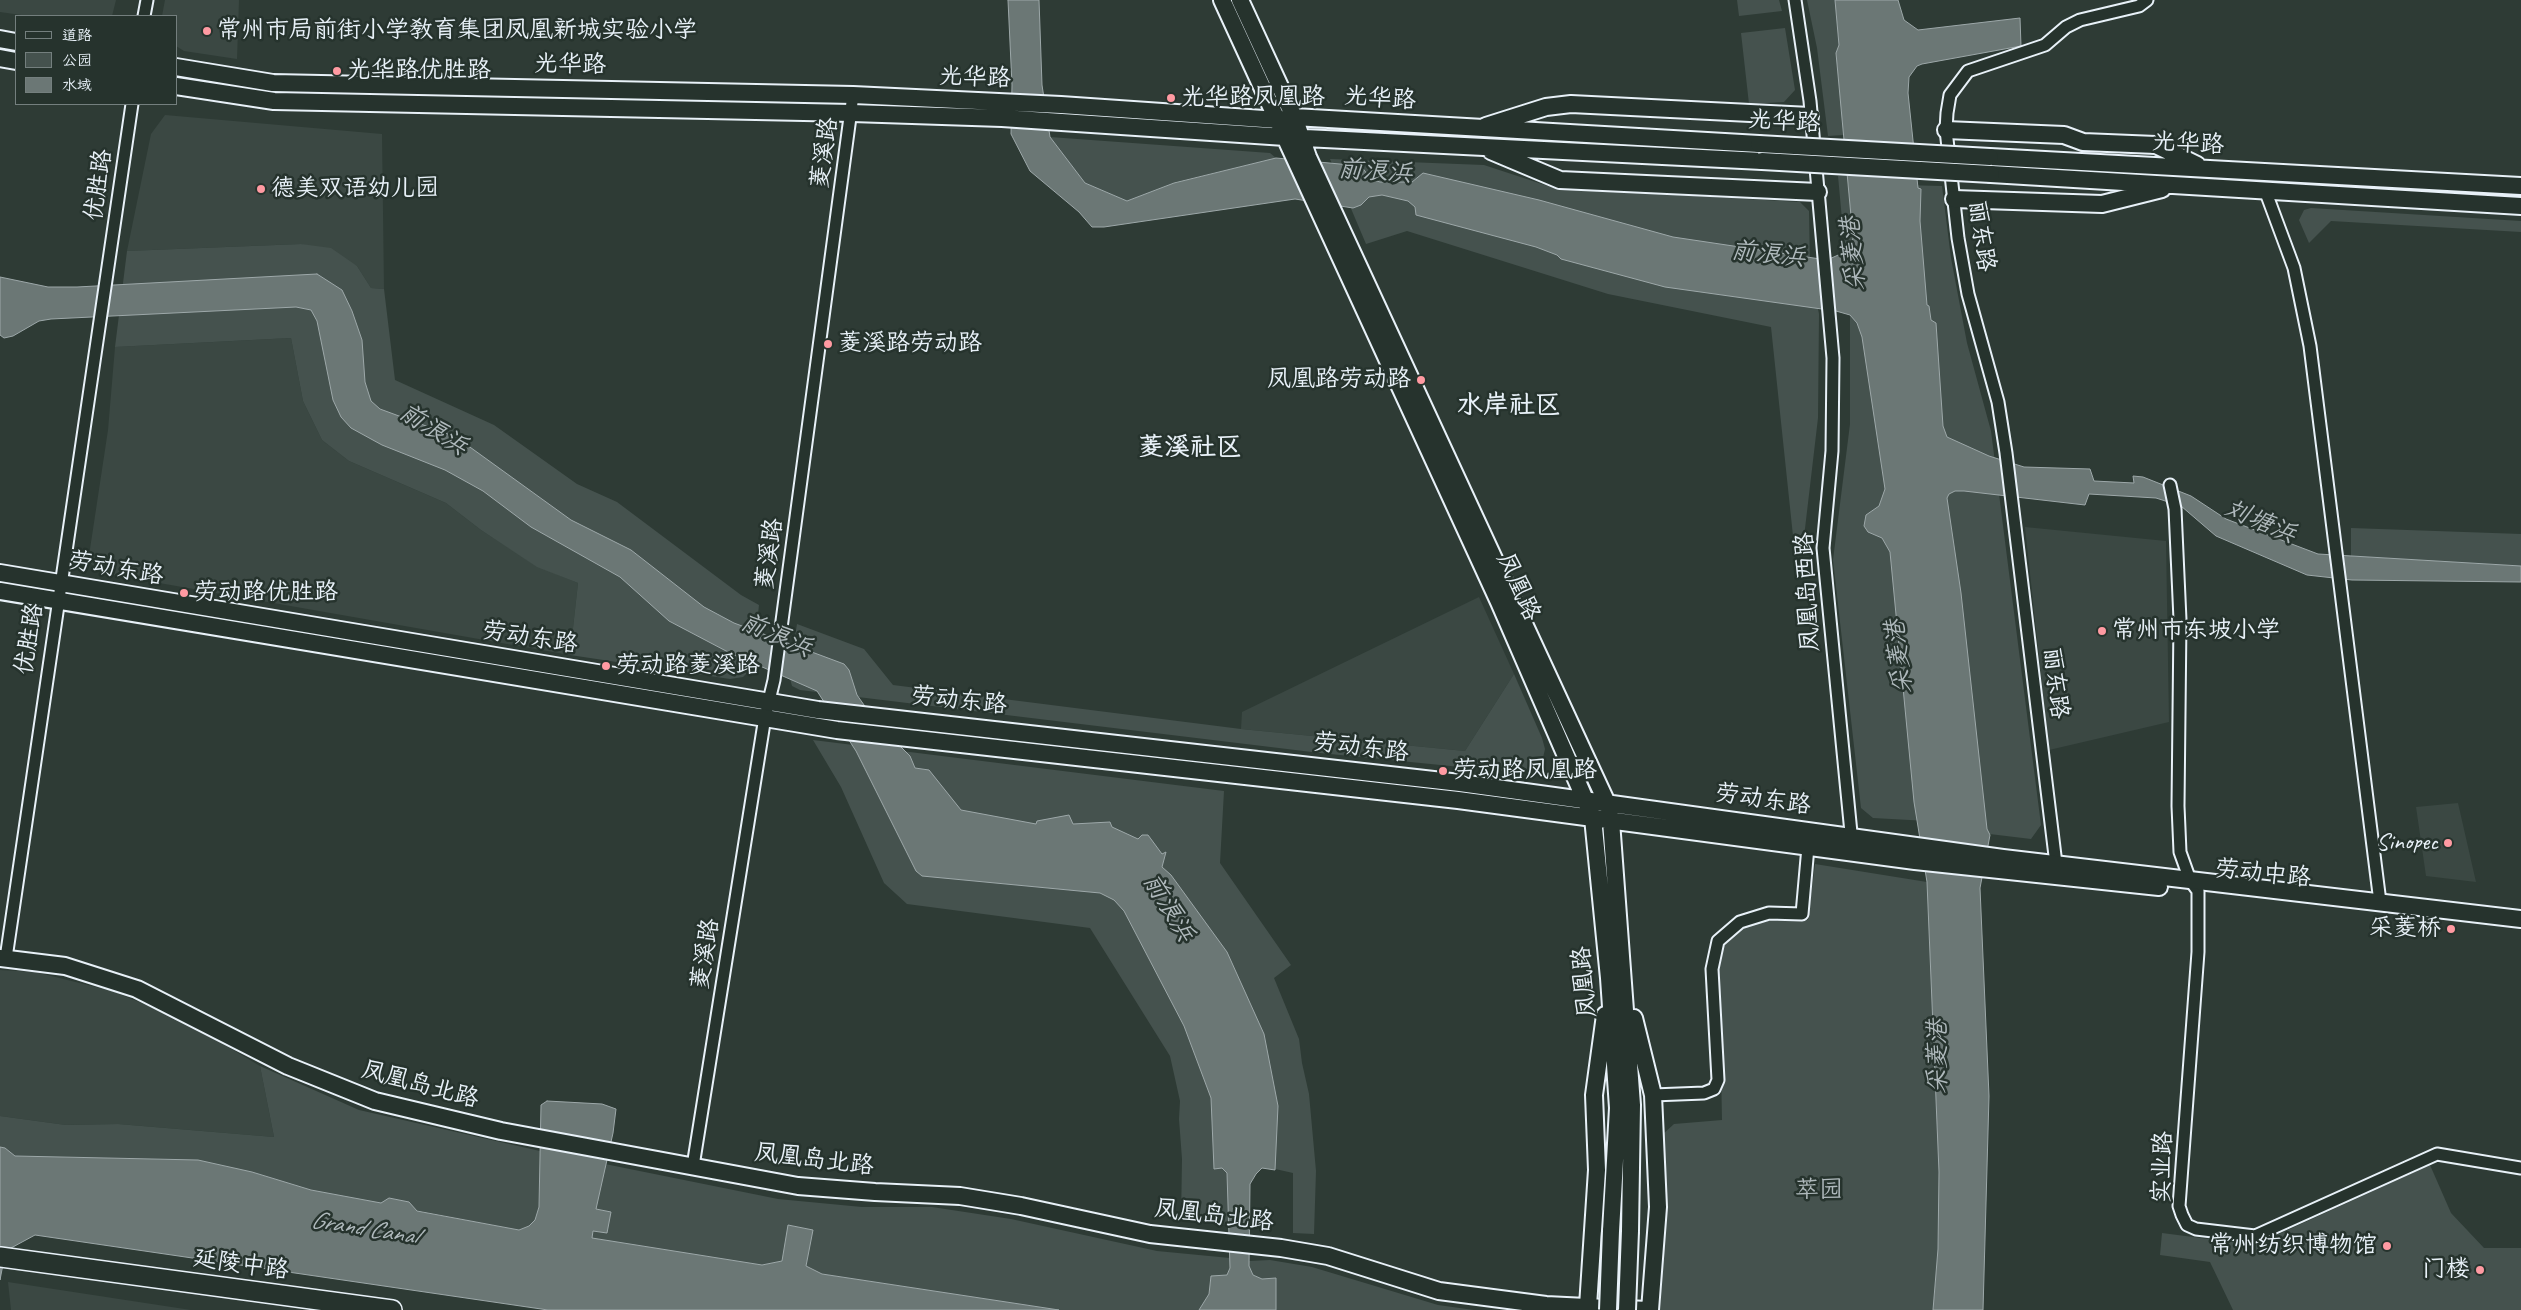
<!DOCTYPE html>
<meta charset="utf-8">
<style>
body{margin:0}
#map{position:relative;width:2521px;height:1310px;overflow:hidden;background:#2e3b35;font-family:Caveat,"LXGW WenKai TC",sans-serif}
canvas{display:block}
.legend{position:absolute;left:15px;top:15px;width:162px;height:90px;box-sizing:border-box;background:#26332d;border:1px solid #747f7e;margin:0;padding:6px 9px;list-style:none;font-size:15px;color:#e8f1f8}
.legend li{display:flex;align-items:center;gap:10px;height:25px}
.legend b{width:25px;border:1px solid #747f7e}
</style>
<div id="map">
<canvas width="2521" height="1310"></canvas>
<ul class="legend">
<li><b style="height:6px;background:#26332d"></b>道路</li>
<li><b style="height:14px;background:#45524e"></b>公园</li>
<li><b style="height:14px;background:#6b7775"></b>水域</li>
</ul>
</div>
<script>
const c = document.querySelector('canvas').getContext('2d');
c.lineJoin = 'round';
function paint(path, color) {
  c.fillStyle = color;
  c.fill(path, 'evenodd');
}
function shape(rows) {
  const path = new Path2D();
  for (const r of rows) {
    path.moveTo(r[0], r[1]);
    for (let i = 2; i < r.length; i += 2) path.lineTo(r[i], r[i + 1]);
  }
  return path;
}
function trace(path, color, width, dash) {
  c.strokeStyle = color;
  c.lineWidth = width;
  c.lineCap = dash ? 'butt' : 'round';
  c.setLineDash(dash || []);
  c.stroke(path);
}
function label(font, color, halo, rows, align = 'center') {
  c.font = font + ' Caveat,"LXGW WenKai TC",sans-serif';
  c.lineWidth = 5;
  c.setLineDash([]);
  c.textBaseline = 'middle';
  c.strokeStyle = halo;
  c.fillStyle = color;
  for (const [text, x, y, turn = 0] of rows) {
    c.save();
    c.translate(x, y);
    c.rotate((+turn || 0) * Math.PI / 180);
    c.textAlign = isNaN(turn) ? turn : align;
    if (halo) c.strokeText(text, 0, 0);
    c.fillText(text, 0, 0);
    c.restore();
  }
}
paint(shape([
 [0,0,116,0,112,16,28,16,0,12],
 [165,0,239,0,237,59,184,51,176,46,176,16,162,16],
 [165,115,382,134,384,289,371,288,357,266,301,244,127,251,151,134],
 [291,338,303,401,322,440,349,461,446,503,481,530,537,566,578,583,570,655,108,574,91,564,90,549,108,430,115,347],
 [2025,527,2166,541,2169,722,2049,750],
 [1479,597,1514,674,1465,751,1241,729,1242,712],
 [2458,803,2476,882,2426,876,2416,807],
 [0,970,35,972,112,991,181,1019,260,1066,274,1137,118,1124,66,1125,0,1116],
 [8,1282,191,1310,11,1310]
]), '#3b4843');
paint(shape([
 [1737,0,1779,0,1782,11,1739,16],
 [1807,0,1835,0,1839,46,1836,53,1844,135,1828,136,1817,48],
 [1785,28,1795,90,1784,102,1749,104,1741,33],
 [1050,137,1270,153,1276,158,1176,182,1127,201,1085,183],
 [1330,159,1484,165,1554,188,1800,202,1809,211,1810,267,1819,314,1818,418,1804,537,1793,536,1771,327,1608,294,1407,231,1366,244],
 [1847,175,1853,238,1851,246,1845,252,1838,176],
 [1901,185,1942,186,1951,258,1967,343,1991,431,2041,825,2031,839,1973,832],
 [2311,208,2521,221,2521,232,2331,221,2309,243,2299,220,2304,210],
 [301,244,331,248,357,266,371,288,384,289,395,380,494,425,577,484,617,502,741,595,759,605,752,668,743,677,730,679,570,655,578,583,537,567,481,530,446,503,349,461,322,440,303,401,291,338,115,347,127,251],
 [1865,312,1928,821,1873,818,1861,808,1833,560,1850,424,1850,315],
 [2351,528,2521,534,2521,566,2351,556],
 [797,624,864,649,893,685,1241,729,1465,751,1514,674,1542,738,1545,749,1542,762,1534,769,1521,773,1320,753,800,690,792,686,789,675],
 [813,740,1224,791,1220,863,1291,965,1274,978,1299,1039,1302,1063,1309,1094,1316,1171,1314,1234,1293,1233,1293,1173,1253,1164,1235,1226,1181,1220,1182,1159,1179,1119,1180,1101,1170,1056,1090,928,907,904,884,883,841,787],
 [1815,864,1927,882,1939,1172,1938,1249,1933,1310,1660,1310,1665,1213,1662,1135,1674,1124,1722,1120,1719,970,1724,945,1743,927,1771,920,1808,920],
 [260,1066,359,1110,540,1151,539,1207,535,1220,529,1226,519,1230,311,1190,252,1172,198,1160,15,1156,5,1148,0,1147,0,1116,66,1125,118,1124,274,1137],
 [605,1164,778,1199,862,1207,932,1207,1011,1219,1157,1251,1230,1258,1230,1268,1227,1275,1211,1277,1209,1294,1199,1310,1059,1310,822,1274,806,1266,812,1230,789,1225,782,1261,762,1265,591,1238,593,1231,611,1213,595,1209],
 [2430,1165,2451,1213,2484,1248,2521,1248,2521,1310,2233,1310,2210,1262,2160,1255,2162,1233,2255,1245],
 [1270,1260,1312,1267,1438,1305,1474,1310,1276,1310,1276,1278,1262,1279,1253,1275,1249,1266,1249,1261]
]), '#45524e');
const water = shape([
 [1008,0,1039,0,1042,85,1050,137,1085,183,1127,201,1174,183,1276,158,1361,166,1371,179,1380,182,1412,182,1423,173,1539,200,1673,237,1827,260,1845,252,1851,246,1853,238,1836,53,1839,45,1835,0,1898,0,1904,20,1918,30,2020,18,2021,46,1922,64,1917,66,1909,77,1908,93,1918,188,1921,189,1920,221,1927,305,1929,306,1931,320,1936,323,1943,426,1947,437,1989,456,2024,467,2090,469,2094,481,2134,483,2133,476,2143,477,2191,496,2226,519,2318,554,2521,566,2521,582,2352,580,2307,575,2216,536,2181,506,2156,498,2089,494,2085,505,1964,491,1955,491,1949,494,1947,498,1961,593,1987,829,1990,835,1980,888,1989,1096,1983,1310,1933,1310,1938,1249,1939,1172,1927,882,1914,802,1890,552,1882,538,1868,532,1864,526,1866,515,1879,506,1885,489,1862,337,1857,323,1850,315,1836,311,1665,287,1561,259,1557,255,1536,247,1416,215,1415,207,1408,201,1382,195,1369,197,1361,205,1353,208,1295,199,1104,227,1092,227,1079,212,1030,171,1011,134,1012,85,1008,0],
 [317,274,342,290,352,311,362,340,365,382,371,401,380,409,456,437,571,520,631,550,704,607,734,623,844,664,849,670,857,695,876,722,910,756,915,768,929,770,961,810,1036,824,1037,821,1069,815,1073,824,1110,822,1112,827,1138,839,1142,835,1148,835,1162,854,1166,852,1162,867,1171,875,1227,952,1264,1034,1278,1106,1275,1170,1262,1168,1256,1174,1250,1184,1249,1266,1253,1275,1262,1279,1276,1278,1276,1310,1199,1310,1209,1294,1211,1276,1227,1275,1230,1268,1227,1173,1222,1168,1214,1169,1211,1098,1184,1026,1124,911,1114,900,1100,893,922,876,916,871,856,751,817,691,728,652,669,621,620,577,531,527,483,491,445,470,382,445,351,428,341,417,333,400,317,321,311,310,296,307,51,319,39,321,13,336,4,338,0,335,0,277,48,287,77,287,317,274],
 [547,1101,602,1104,616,1109,613,1133,596,1209,611,1212,607,1233,593,1231,592,1238,762,1265,782,1261,788,1225,813,1230,806,1266,822,1274,1059,1310,548,1310,35,1235,11,1248,3,1264,0,1280,0,1147,5,1148,15,1156,198,1160,252,1172,311,1190,381,1203,389,1198,409,1202,417,1211,519,1230,529,1226,535,1220,539,1207,541,1105,547,1101]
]);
paint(water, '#6b7775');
trace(water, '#9da8a9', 1);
const street = shape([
 [1795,0,1810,101,1833,358,1832,451,1823,548,1852,843],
 [144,16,147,0],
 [2265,190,2294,268,2310,346,2380,902],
 [2170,485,2175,509,2180,620,2178,806,2180,852,2190,880,2198,891,2198,952,2179,1206,2182,1215,2187,1225,2196,1229,2255,1236,2437,1154,2521,1168],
 [2056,864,2006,453,1998,402,1968,294,1958,238,1946,130,1947,113,1950,95,1968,71,2045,45,2066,27,2080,20,2139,6,2147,0],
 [6,958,132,104],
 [1653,1095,1704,1093,1714,1089,1718,1080,1712,969,1718,941,1740,922,1769,913,1802,914,1808,847],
 [693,1166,765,717,774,680,853,95]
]);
const secondary = shape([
 [1222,0,1499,602,1593,818,1609,978,1618,1108,1611,1231],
 [1240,0,1294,117,1308,157,1607,803,1611,821,1632,1105,1630,1231],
 [0,39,16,42],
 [0,58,16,61],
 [176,67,273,83,853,95,1061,105,1278,120,1294,117,1759,144],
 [176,86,274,101,852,113,1002,118,1285,137,1762,161],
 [1486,126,1546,107,1571,104,1810,116],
 [1946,130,2064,135,2083,142,2156,145,2197,165],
 [1491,151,1560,180,1818,192],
 [1990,157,2521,186],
 [1991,174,2521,206],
 [1954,199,2102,204,2162,189],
 [0,573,818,710,1460,783,2003,858,2521,919],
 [0,591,837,730,1458,800,1915,861,2159,887],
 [0,958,65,966,137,989,288,1066,375,1101,501,1131,798,1186,875,1192,960,1196,1021,1206,1150,1234,1281,1248,1328,1256,1439,1291,1546,1305,1647,1310],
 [1634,1018,1653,1095,1658,1207,1650,1310],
 [1588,1306,1597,1170,1594,1095,1605,1015]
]);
const primary = shape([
 [0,1257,392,1310]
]);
trace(street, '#e8f1f8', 15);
trace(secondary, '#e8f1f8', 20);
trace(primary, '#e8f1f8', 22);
trace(street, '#26332d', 11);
trace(secondary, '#26332d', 16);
trace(primary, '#26332d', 19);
const secondaryBridge = shape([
 [1759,144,1990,157],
 [1762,161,1991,174],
 [1608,1310,1611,1231],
 [1627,1310,1630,1231]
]);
trace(secondaryBridge, '#e8f1f8', 20, []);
trace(secondaryBridge, '#26332d', 16);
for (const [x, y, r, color] of [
 [207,31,5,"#ff9aa2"],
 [337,71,5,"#ff9aa2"],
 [1171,98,5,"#ff9aa2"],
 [261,189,5,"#ff9aa2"],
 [828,344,5,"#ff9aa2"],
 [1421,380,5,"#ff9aa2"],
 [184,593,5,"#ff9aa2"],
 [2102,631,5,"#ff9aa2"],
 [606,666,5,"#ff9aa2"],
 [1443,771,5,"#ff9aa2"],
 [2448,843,5,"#ff9aa2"],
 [2451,929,5,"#ff9aa2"],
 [2387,1246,5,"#ff9aa2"],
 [2480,1270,5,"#ff9aa2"]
]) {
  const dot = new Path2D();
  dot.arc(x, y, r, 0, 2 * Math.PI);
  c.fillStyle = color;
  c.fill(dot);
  trace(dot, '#26332d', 2);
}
label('24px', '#e8f1f8', '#26332d', [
 ["常州市局前街小学教育集团凤凰新城实验小学",217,31],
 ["光华路优胜路",347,71],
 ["光华路凤凰路",1181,98],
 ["德美双语幼儿园",271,189],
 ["菱溪路劳动路",838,344],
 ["凤凰路劳动路",1411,380,"right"],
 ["劳动路优胜路",194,593],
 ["常州市东坡小学",2112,631],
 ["劳动路菱溪路",616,666],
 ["劳动路凤凰路",1453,771],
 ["Sinopec",2438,843,"right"],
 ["采菱桥",2441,929,"right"],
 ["常州纺织博物馆",2377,1246,"right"],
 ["门楼",2470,1270,"right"]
], 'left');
label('24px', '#e8f1f8', '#26332d', [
 ["光华路",570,65,1],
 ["光华路",975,78,2],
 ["光华路",1380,99,4],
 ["光华路",1784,122,3],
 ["光华路",2188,144,3],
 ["菱溪路",825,153,-82],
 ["优胜路",99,185,-82],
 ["丽东路",1981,236,82],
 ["菱溪路",770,554,-82],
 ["劳动东路",116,569,10],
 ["凤凰路",1518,587,66],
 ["凤凰岛西路",1808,592,-93],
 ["劳动东路",530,638,9],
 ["优胜路",30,639,-81],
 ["丽东路",2055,683,83],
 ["劳动东路",959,701,6],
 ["劳动东路",1361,748,7],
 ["劳动东路",1763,800,8],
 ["劳动中路",2263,874,6],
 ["菱溪路",706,954,-81],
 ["凤凰路",1585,982,-95],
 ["凤凰岛北路",420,1085,15],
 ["凤凰岛北路",814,1160,7],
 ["实业路",2163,1167,-88],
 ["凤凰岛北路",1214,1216,7],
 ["延陵中路",241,1265,8]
]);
label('24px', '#afb9bc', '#26332d', [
 ["萃园",1819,1191]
]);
label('italic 25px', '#b0babd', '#26332d', [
 ["前浪浜",1375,172,4],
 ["采菱港",1854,254,-95],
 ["前浪浜",1768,255,6],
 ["前浪浜",433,430,32],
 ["刘塘浜",2260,522,23],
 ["前浪浜",776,636,23],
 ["采菱港",1900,657,-97],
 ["前浪浜",1168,908,59],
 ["采菱港",1938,1057,-90],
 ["Grand Canal",364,1229,9]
]);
label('bold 26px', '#e8f1f8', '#26332d', [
 ["水岸社区",1509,406],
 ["菱溪社区",1190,448]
]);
</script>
